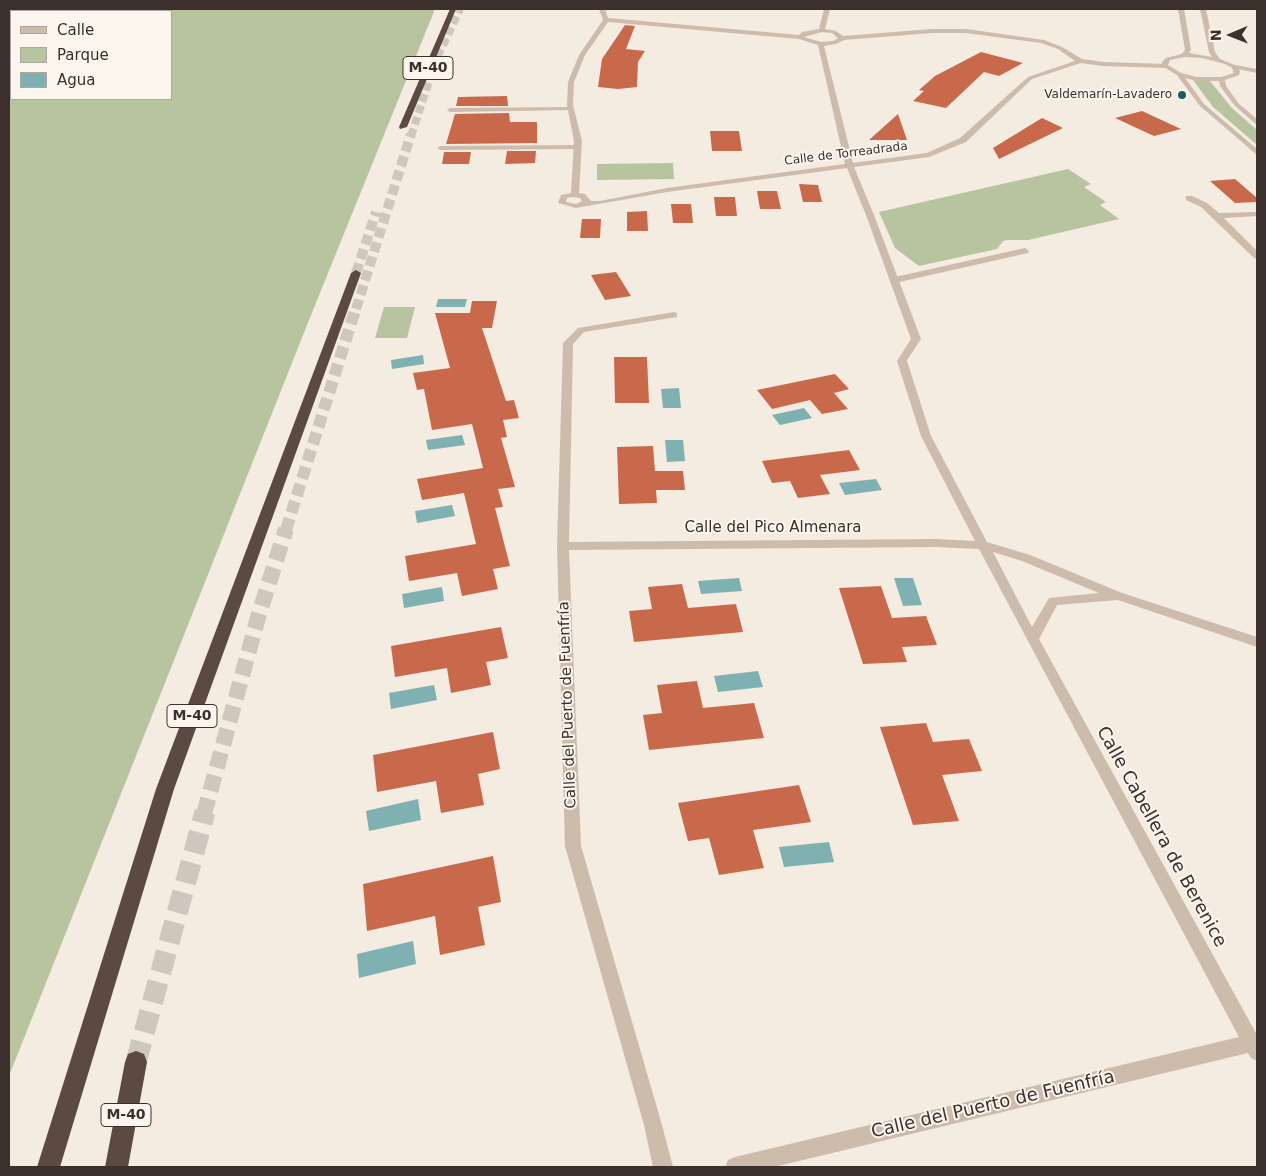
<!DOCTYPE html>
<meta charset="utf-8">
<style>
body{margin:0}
#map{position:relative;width:1266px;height:1176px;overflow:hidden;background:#f4ebe1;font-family:"DejaVu Sans",sans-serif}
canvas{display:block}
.frame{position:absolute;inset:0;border:10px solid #3b302b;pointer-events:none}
.legend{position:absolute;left:10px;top:10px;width:162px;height:90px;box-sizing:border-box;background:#fbf5ee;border:1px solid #aea6a0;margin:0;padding:6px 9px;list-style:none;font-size:15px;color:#3b302b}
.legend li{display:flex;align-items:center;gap:10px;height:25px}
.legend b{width:25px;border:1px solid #aea6a0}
.north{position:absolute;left:1206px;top:10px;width:50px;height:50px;-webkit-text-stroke:4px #fbf5ee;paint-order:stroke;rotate:269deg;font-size:14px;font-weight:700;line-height:20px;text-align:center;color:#3b302b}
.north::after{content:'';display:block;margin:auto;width:18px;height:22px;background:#3b302b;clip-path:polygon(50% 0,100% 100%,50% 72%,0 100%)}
</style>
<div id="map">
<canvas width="1266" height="1176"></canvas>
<div class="frame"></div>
<ul class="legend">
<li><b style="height:6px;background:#cdbbac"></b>Calle</li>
<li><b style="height:14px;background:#b8c4a0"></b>Parque</li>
<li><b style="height:14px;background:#7fb0b2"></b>Agua</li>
</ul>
<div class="north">N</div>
</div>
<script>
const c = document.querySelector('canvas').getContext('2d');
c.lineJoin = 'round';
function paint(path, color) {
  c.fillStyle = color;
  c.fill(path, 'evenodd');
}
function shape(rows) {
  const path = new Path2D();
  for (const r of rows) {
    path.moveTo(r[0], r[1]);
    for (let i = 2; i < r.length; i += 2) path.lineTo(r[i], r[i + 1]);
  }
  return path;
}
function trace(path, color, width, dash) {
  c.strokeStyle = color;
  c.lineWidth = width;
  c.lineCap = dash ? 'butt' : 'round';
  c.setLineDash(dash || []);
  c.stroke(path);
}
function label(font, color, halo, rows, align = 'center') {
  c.font = font + ' "DejaVu Sans",sans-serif';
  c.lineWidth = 4;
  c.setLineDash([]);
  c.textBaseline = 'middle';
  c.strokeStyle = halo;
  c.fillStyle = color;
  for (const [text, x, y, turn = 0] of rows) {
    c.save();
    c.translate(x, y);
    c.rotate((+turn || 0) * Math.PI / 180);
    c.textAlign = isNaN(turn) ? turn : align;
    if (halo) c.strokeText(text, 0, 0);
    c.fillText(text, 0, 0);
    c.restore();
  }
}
paint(shape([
 [9,9,435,9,309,320,9,1076],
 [171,11,171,99,11,99,11,11],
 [1193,80,1210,81,1231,107,1257,130,1257,145,1213,107],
 [673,163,674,179,597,180,597,164],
 [1068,169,1091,184,1084,187,1106,202,1100,205,1119,219,1028,240,1007,240,1003,241,997,249,919,266,895,248,879,212],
 [384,307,415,307,407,338,375,338]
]), '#b8c4a0');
paint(shape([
 [438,299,467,299,465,307,436,307],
 [423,355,424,364,392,369,391,360],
 [679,388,681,408,663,408,661,389],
 [804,408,812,418,780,425,772,415],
 [462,435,465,445,428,450,426,440],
 [665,440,683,440,685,461,667,462],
 [876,479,882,490,845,495,839,483],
 [452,505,455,516,417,523,415,511],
 [739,578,742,591,701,594,698,581],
 [894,578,913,578,922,605,903,606],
 [442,587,444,601,404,608,402,594],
 [758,671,763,687,718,692,714,676],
 [434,685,437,700,391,709,389,693],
 [418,799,421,820,369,831,366,811],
 [829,842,834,862,784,867,779,847],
 [413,941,416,964,359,978,357,954]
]), '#7fb0b2');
paint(shape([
 [625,25,635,26,626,49,645,51,638,62,637,87,618,89,598,87,602,59],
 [981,52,1023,63,999,76,984,72,946,108,913,101,924,91,919,90,935,76],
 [507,96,508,106,456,106,458,97],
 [1142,111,1181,129,1154,136,1115,118],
 [509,113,510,122,537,122,537,143,446,144,455,114],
 [898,114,907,140,869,140],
 [1042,118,1063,128,999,159,993,148],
 [710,131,739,131,742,151,712,151],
 [507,151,536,151,535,163,505,164],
 [444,152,471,152,469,164,442,164],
 [1235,179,1257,198,1257,202,1235,203,1210,181],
 [799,184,818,185,822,202,803,202],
 [757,191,777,191,781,209,760,209],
 [714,197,735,197,737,216,716,216],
 [671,204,691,204,693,223,673,223],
 [647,211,648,231,627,231,627,212],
 [582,219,601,219,600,238,580,238],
 [616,272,631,296,605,300,591,275],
 [472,301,497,301,492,328,482,328,506,401,514,400,519,418,503,420,507,437,501,438,515,487,498,489,503,507,495,508,510,566,493,569,498,589,462,596,457,573,409,581,405,556,476,544,464,493,422,500,417,479,483,468,472,424,432,430,424,389,417,390,413,373,450,368,435,313,470,313],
 [614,357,647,357,649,403,615,403],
 [835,374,849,389,834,393,848,409,822,414,810,400,772,409,757,390],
 [653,446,655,471,683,471,685,490,656,490,657,503,619,504,617,447],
 [849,450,860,470,820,475,830,494,798,498,790,481,772,483,762,461],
 [682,584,688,608,736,604,743,632,634,642,629,611,652,609,648,587],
 [881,586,892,618,926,616,937,645,902,647,907,662,863,664,839,588],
 [501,627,508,658,486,662,491,685,451,693,447,668,395,677,391,646],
 [697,681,703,708,754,703,764,738,649,750,643,715,662,713,657,685],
 [926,723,933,742,969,739,982,771,942,775,959,821,913,825,880,727],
 [493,732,500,769,478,774,484,805,441,813,436,781,377,792,373,755],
 [799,785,811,822,753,830,764,868,719,875,709,838,688,841,678,803],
 [493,856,501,902,478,907,485,945,440,955,435,916,367,931,363,884]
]), '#c8694b');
trace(shape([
 [411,136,436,60,460,9]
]), '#cfc6bd', 8, [8, 4]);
trace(shape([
 [356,273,376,212],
 [356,309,411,134]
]), '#cfc6bd', 10, [10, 5]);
trace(shape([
 [286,530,356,307]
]), '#cfc6bd', 12, [12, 6]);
trace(shape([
 [204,814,259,614,286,529]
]), '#cfc6bd', 16, [16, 8]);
trace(shape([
 [136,1062,205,812]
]), '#cfc6bd', 21, [21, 10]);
paint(shape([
 [571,107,574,109,573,110,450,112,447,110,450,108,571,107],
 [577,145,581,147,580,149,441,150,437,148,441,146,577,145],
 [867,213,874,215,921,339,905,363,902,364,897,361,911,339,866,215,867,213]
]), '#cdbbac');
paint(shape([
 [599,9,605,9,608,18,799,35,802,32,819,29,824,9,830,9,825,29,836,31,843,36,932,29,966,29,1044,40,1062,47,1082,59,1103,62,1165,64,1168,66,1165,68,1103,66,1081,63,1032,79,966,142,929,157,854,167,874,215,870,217,866,215,847,168,667,192,576,208,558,203,561,195,571,193,574,141,567,105,568,82,579,55,603,20,599,9],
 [608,22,799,39,818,45,845,164,667,188,600,201,591,201,585,194,579,193,582,141,573,105,574,82,585,55,608,22],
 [822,32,832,33,838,38,833,41,821,42,804,37,822,32],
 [932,33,966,33,1041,43,1058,49,1075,61,1028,77,960,138,927,153,853,163,824,46,836,44,844,40,932,33],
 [571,197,580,198,582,201,576,204,566,202,567,198,571,197],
 [1235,65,1257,69,1257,73,1233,68,1233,66,1235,65],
 [1186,196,1192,196,1207,203,1219,213,1257,212,1257,216,1224,218,1257,251,1257,259,1254,258,1201,207,1186,200,1186,196],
 [1025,248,1029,251,1028,253,895,283,891,280,895,277,1025,248],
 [674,312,677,313,677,317,584,332,573,344,569,542,936,539,975,541,921,436,897,361,902,358,907,361,931,436,987,542,1030,555,1122,593,1257,637,1257,647,1118,600,1057,605,1039,639,1257,1035,1257,1061,1251,1058,1248,1053,774,1167,725,1167,728,1160,735,1157,1239,1037,979,549,936,547,569,550,581,846,662,1125,673,1167,653,1167,644,1125,565,846,557,546,563,343,578,328,674,312],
 [993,552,1022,561,1099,593,1049,598,1032,627,993,552]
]), '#cdbbac');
paint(shape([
 [1178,9,1184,9,1191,50,1189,53,1212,57,1209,52,1200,9,1206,9,1215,52,1220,59,1237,66,1240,71,1239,75,1225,80,1226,86,1239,104,1257,119,1257,125,1235,106,1220,86,1219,81,1197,81,1185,78,1204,104,1257,149,1257,155,1200,106,1177,75,1162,66,1162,62,1166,58,1182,54,1185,50,1178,9],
 [1184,57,1202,58,1225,64,1232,68,1234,73,1221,77,1197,77,1181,73,1168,65,1170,60,1184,57]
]), '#cdbbac');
paint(shape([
 [450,9,456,9,407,127,400,129,399,127,450,9],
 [356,270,361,273,174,789,60,1167,37,1167,156,789,351,273,356,270],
 [136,1051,144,1054,147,1062,128,1167,105,1167,125,1062,128,1054,136,1051]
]), '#5c4a42');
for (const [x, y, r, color] of [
 [1182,95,5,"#1f5a5e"]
]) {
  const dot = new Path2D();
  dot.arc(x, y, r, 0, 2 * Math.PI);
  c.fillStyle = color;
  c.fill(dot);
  trace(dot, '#fbf5ee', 2);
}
label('12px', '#3b302b', '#fbf5ee', [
 ["Valdemarín-Lavadero",1172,95]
], 'right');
label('12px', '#3b302b', '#fbf5ee', [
 ["Calle de Torreadrada",846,154,-7]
]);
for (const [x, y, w] of [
 [428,68,50],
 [192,716,50],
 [126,1115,50]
]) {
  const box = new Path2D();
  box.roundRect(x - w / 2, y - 11.5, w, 23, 4);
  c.fillStyle = '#fbf5ee';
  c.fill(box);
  trace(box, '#3b302b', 1);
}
label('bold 14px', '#3b302b', null, [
 ["M-40",428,68],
 ["M-40",192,716],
 ["M-40",126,1115]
]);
label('15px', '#3b302b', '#fbf5ee', [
 ["Calle del Pico Almenara",773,528],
 ["Calle del Puerto de Fuenfría",568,705,-92]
]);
label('18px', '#3b302b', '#fbf5ee', [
 ["Calle Cabellera de Berenice",1161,837,61],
 ["Calle del Puerto de Fuenfría",993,1105,-13]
]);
</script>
